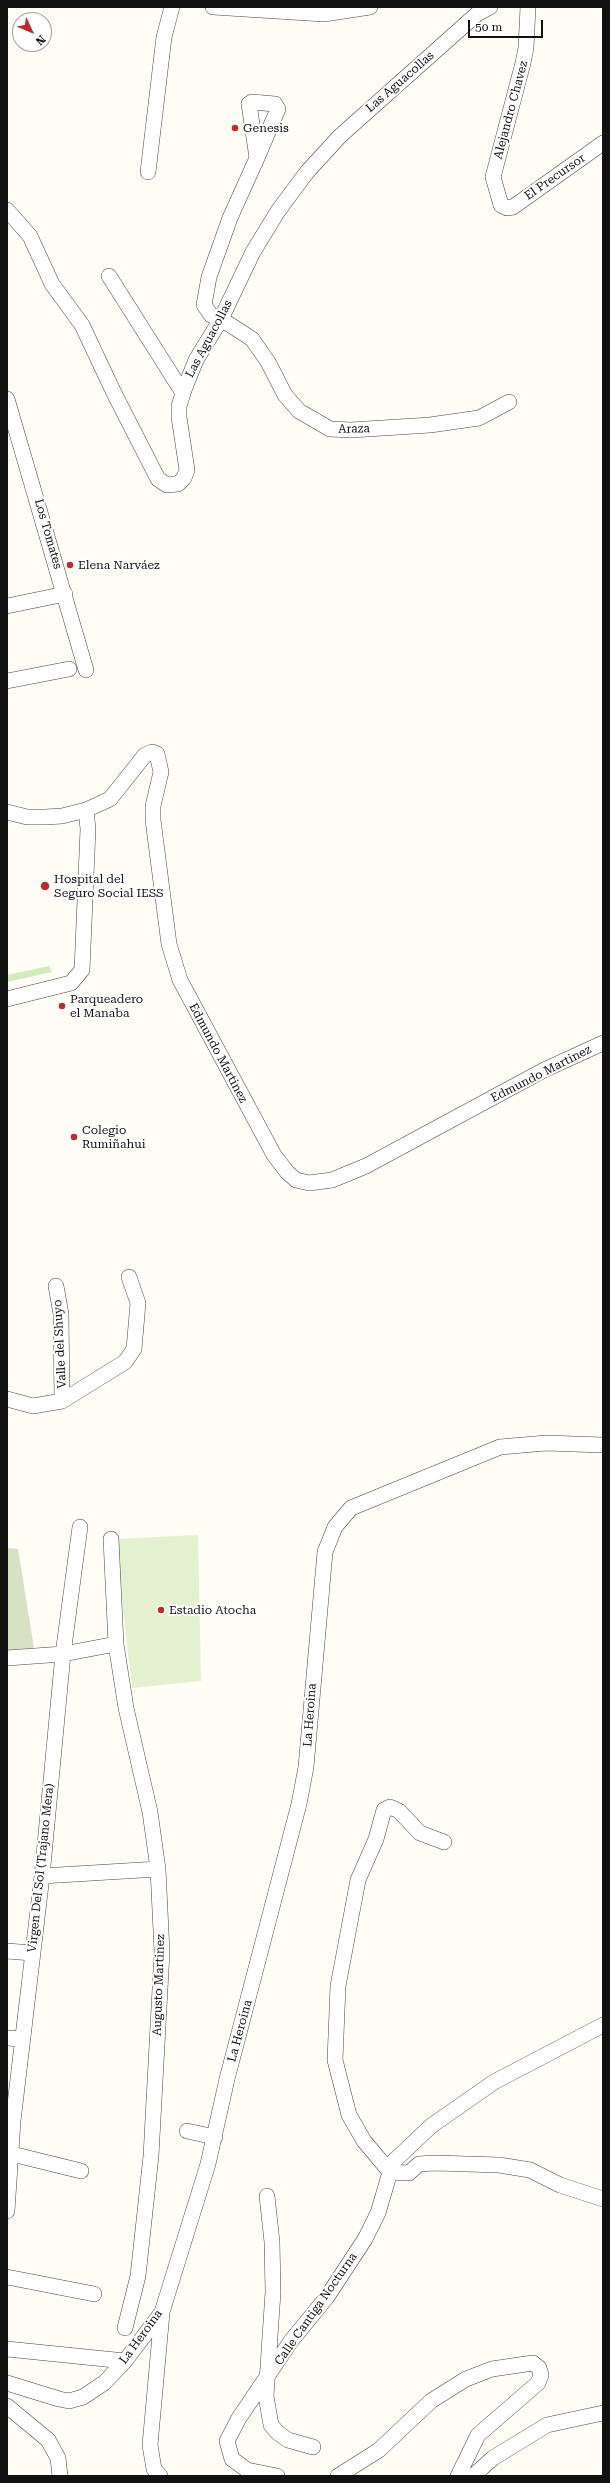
<!DOCTYPE html>
<meta charset="utf-8">
<style>
body{margin:0}
#map{position:relative;width:610px;height:2483px;overflow:hidden;background:#fffdf5;font-family:"Roboto Serif",serif}
canvas{display:block}
.frame{position:absolute;inset:0;border:8px solid #111;pointer-events:none}
.north{position:absolute;left:12px;top:12px;width:40px;height:40px;box-sizing:border-box;background:#fff;border:1px solid #a0a0a0;border-radius:50%;rotate:134deg;font-size:11px;font-weight:700;line-height:16px;text-align:center;color:#111}
.north::after{content:'';display:block;margin:auto;width:14px;height:18px;background:#bf2b2c;clip-path:polygon(50% 0,100% 100%,50% 72%,0 100%)}
.scale{position:absolute;left:468px;top:20px;width:75px;height:18px;box-sizing:border-box;border:2px solid #111;border-top:0;padding-left:5px;font-size:12px;line-height:14px;white-space:nowrap;color:#111;-webkit-text-stroke:3px #fff;paint-order:stroke}
</style>
<div id="map">
<canvas width="610" height="2483"></canvas>
<div class="frame"></div>
<div class="north">N</div>
<div class="scale">50 m</div>
</div>
<script>
const c = document.querySelector('canvas').getContext('2d');
c.lineJoin = 'round';
function paint(path, color) {
  c.fillStyle = color;
  c.fill(path, 'evenodd');
}
function shape(rows) {
  const path = new Path2D();
  for (const r of rows) {
    path.moveTo(r[0], r[1]);
    for (let i = 2; i < r.length; i += 2) path.lineTo(r[i], r[i + 1]);
  }
  return path;
}
function trace(path, color, width, dash) {
  c.strokeStyle = color;
  c.lineWidth = width;
  c.lineCap = dash ? 'butt' : 'round';
  c.setLineDash(dash || []);
  c.stroke(path);
}
function label(font, color, halo, rows, align = 'center') {
  c.font = font + ' "Roboto Serif",serif';
  c.lineWidth = 4;
  c.setLineDash([]);
  c.textBaseline = 'middle';
  c.strokeStyle = halo;
  c.fillStyle = color;
  for (const [text, x, y, turn = 0] of rows) {
    c.save();
    c.translate(x, y);
    c.rotate((+turn || 0) * Math.PI / 180);
    c.textAlign = isNaN(turn) ? turn : align;
    if (halo) c.strokeText(text, 0, 0);
    c.fillText(text, 0, 0);
    c.restore();
  }
}
paint(shape([
 [49,966,52,972,7,982,7,975]
]), '#d3eabe');
paint(shape([
 [7,1548,18,1549,35,1654,7,1655]
]), '#d7e2c5');
paint(shape([
 [198,1535,201,1681,132,1688,115,1539]
]), '#e4f1d0');
const minor = shape([
 [213,7,324,14,370,7],
 [528,7,526,48,523,63,493,177,501,205,507,208,513,207,603,143],
 [257,158,249,104,252,102,275,104,278,109,257,158,230,218,209,277,204,305,211,315,221,319,252,339,268,362,285,395,299,411,330,429,351,430,430,425,479,418,509,402],
 [148,172,164,37,172,7],
 [7,210,30,236,52,284,82,325,114,393,158,479,167,485,178,484,184,478,187,470,179,417,179,406,184,390,196,360,221,319,253,252,278,211,307,172,340,136,477,14,490,7],
 [109,276,183,393],
 [7,399,86,670],
 [7,606,65,594],
 [7,681,69,669],
 [7,812,27,817,45,817,62,816,86,810,110,799,145,755,152,752,157,754,161,772,153,806,153,820,169,944,180,980,274,1155,287,1172,296,1180,309,1183,332,1180,366,1166,544,1070,603,1043],
 [7,999,71,983,82,970,88,829,86,810],
 [56,1286,61,1314,62,1401],
 [7,1399,33,1406,62,1401,125,1362,134,1349,138,1303,129,1277],
 [111,1539,116,1644,126,1708,150,1812,158,1869,162,1952,151,2156,138,2276,125,2328],
 [7,1658,63,1654,116,1644],
 [444,1842,420,1833,399,1811,390,1807,384,1810,376,1839,358,1880,338,1986,335,2060,349,2115,364,2141,390,2172,409,2173,419,2164,435,2163,499,2165,530,2170,560,2185,603,2199],
 [42,1876,158,1869],
 [7,1951,32,1953],
 [7,2038,22,2039],
 [187,2131,215,2137],
 [12,2154,81,2171],
 [267,2196,272,2242,273,2292,266,2396,271,2425,278,2433,288,2440,313,2447],
 [7,2211,13,2121,42,1876,63,1654,80,1527],
 [7,2277,94,2294],
 [7,2349,125,2361],
 [7,2383,59,2399,69,2401,83,2397,104,2383,125,2361,162,2312,208,2164,227,2079,299,1804,306,1767,325,1552,335,1527,351,1508,500,1447,546,1443,603,1445],
 [7,2406,48,2440,58,2458,60,2476],
 [160,2476,154,2469,150,2445,162,2313],
 [277,2476,247,2470,232,2459,227,2441,239,2418,291,2341,327,2297,365,2239,378,2213,393,2162,431,2126,494,2082,603,2025],
 [338,2476,379,2450,431,2401,466,2379,492,2369,533,2363,539,2368,541,2375,538,2383,478,2435,458,2476],
 [473,2476,493,2458,547,2425,603,2413]
]);
trace(minor, '#444', 16);
trace(minor, '#fff', 15);
for (const [x, y, r, color] of [
 [235,128,4,"#bf2b2c"],
 [70,565,4,"#bf2b2c"],
 [45,886,5,"#bf2b2c"],
 [62,1006,4,"#bf2b2c"],
 [74,1137,4,"#bf2b2c"],
 [161,1610,4,"#bf2b2c"]
]) {
  const dot = new Path2D();
  dot.arc(x, y, r, 0, 2 * Math.PI);
  c.fillStyle = color;
  c.fill(dot);
  trace(dot, '#fff', 1.5);
}
label('12px', '#111', '#fff', [
 ["Las Aguacollas",400,82,-41],
 ["Alejandro Chavez",511,110,-75],
 ["El Precursor",555,177,-35],
 ["Las Aguacollas",209,339,-62],
 ["Araza",354,429,-1],
 ["Los Tomates",48,534,74],
 ["Edmundo Martinez",218,1053,62],
 ["Edmundo Martinez",541,1074,-27],
 ["Valle del Shuyo",60,1344,-93],
 ["La Heroina",310,1715,-86],
 ["Virgen Del Sol (Trajano Mera)",41,1868,-84],
 ["Augusto Martinez",159,1985,-88],
 ["La Heroina",240,2031,-75],
 ["Calle Cantiga Nocturna",316,2309,-55],
 ["La Heroina",141,2337,-54]
]);
label('12px', '#111', '#fff', [
 ["Genesis",243,128],
 ["Elena Narváez",78,565],
 ["Hospital del",54,879],
 ["Seguro Social IESS",54,893],
 ["Parqueadero",70,999],
 ["el Manaba",70,1013],
 ["Colegio",82,1130],
 ["Rumiñahui",82,1144],
 ["Estadio Atocha",169,1610]
], 'left');
</script>
